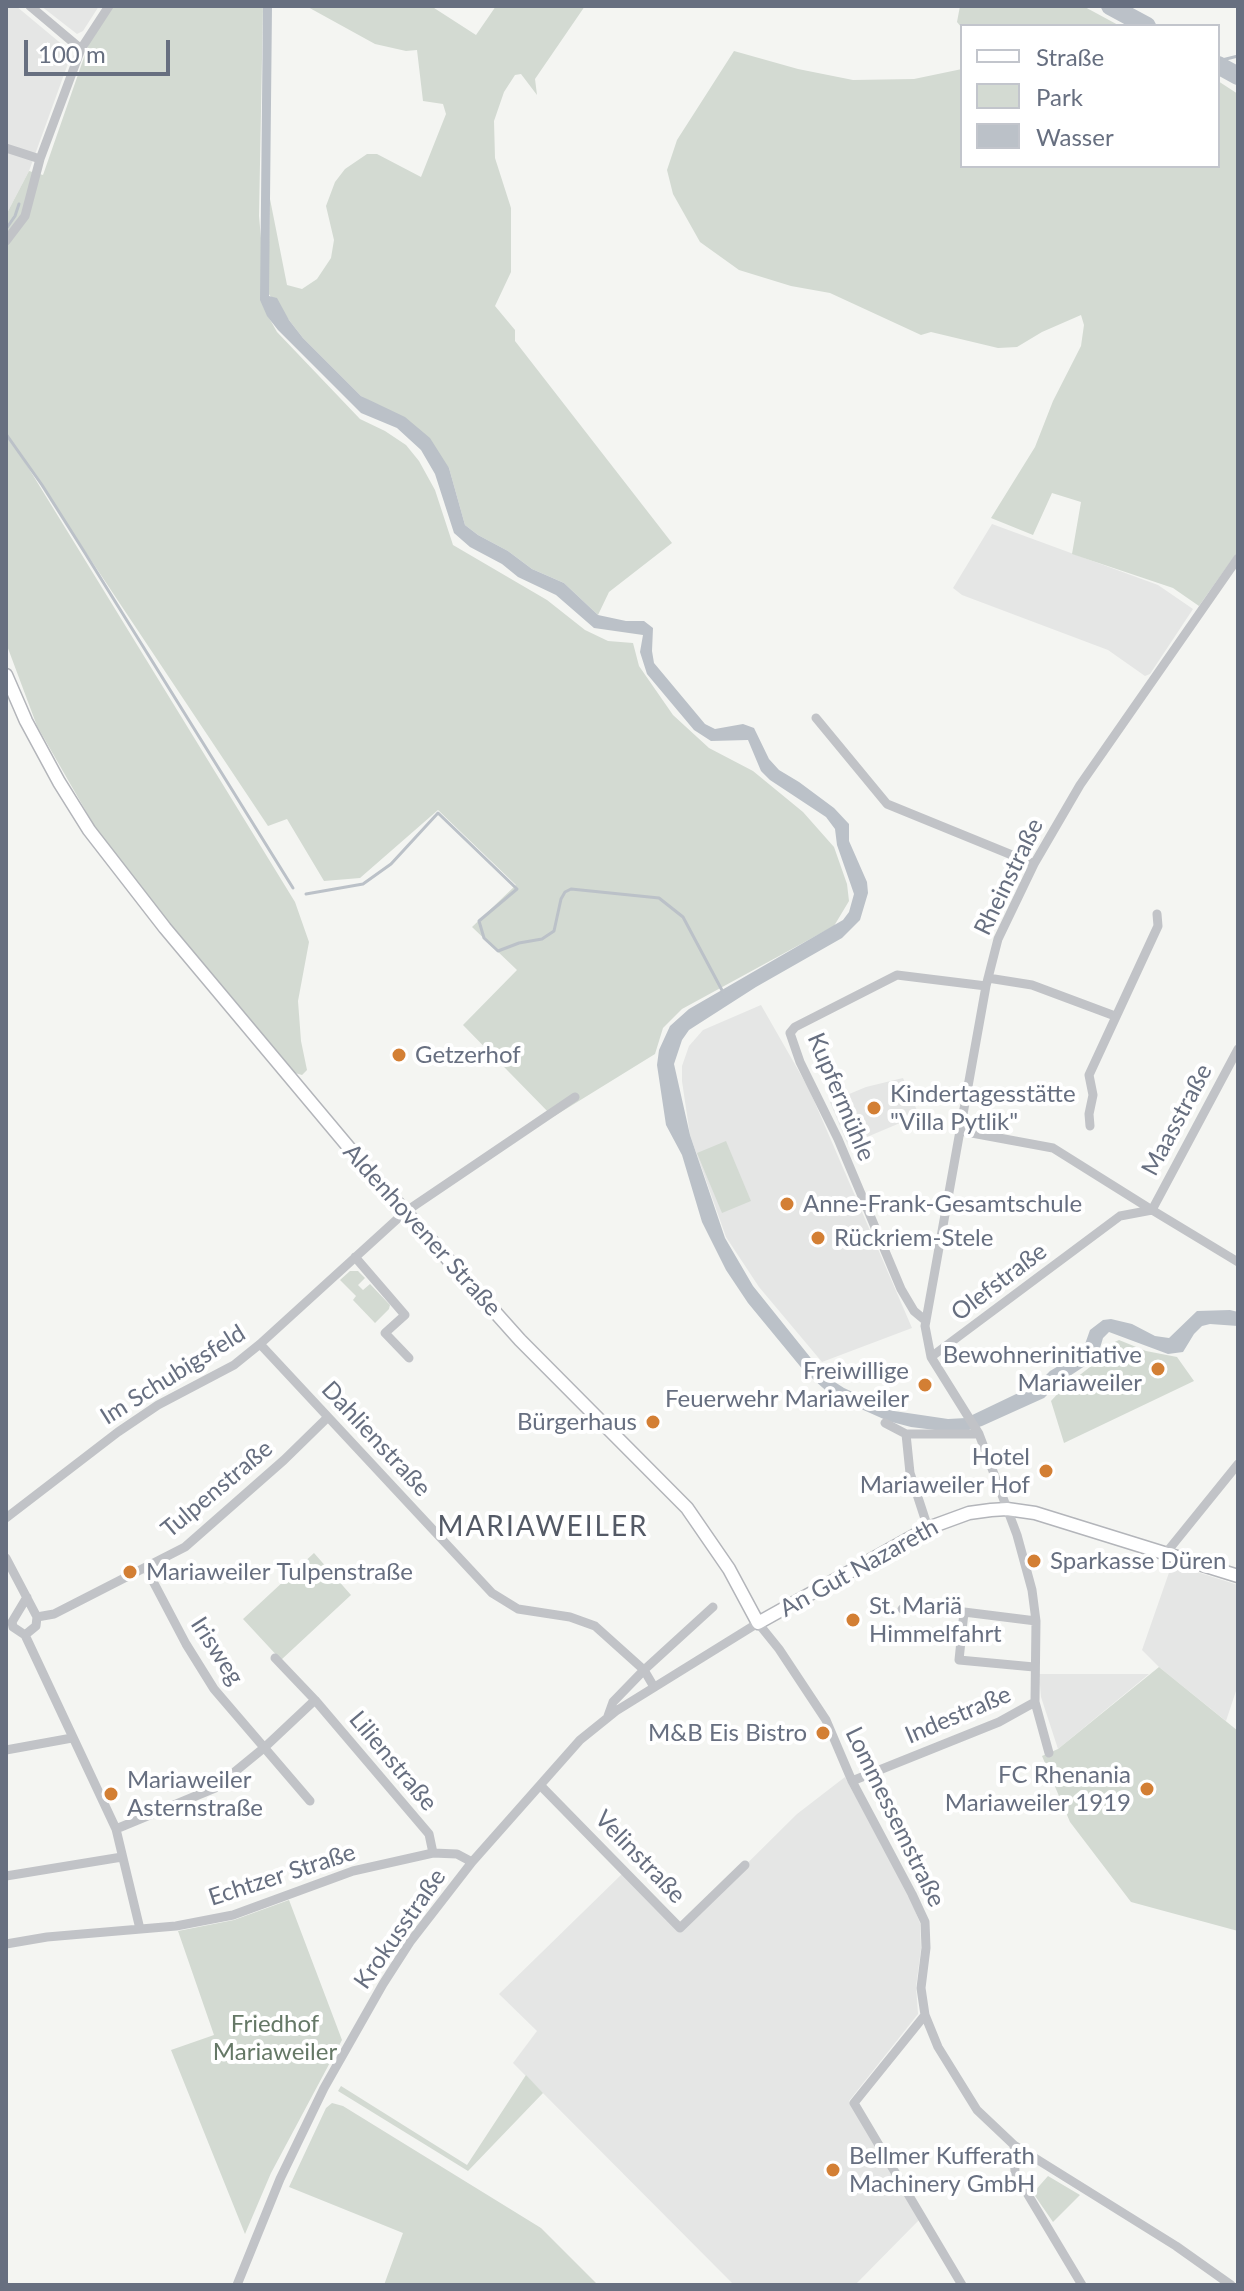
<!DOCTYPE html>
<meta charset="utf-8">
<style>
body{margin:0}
#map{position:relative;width:1244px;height:2291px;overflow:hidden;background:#f4f5f2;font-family:Lato,sans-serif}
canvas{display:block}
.frame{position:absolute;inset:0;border:8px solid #676f80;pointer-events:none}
.legend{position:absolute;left:960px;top:24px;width:260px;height:144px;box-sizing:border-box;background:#fff;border:2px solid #c2c5cc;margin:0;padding:10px 14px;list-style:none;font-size:24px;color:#676f80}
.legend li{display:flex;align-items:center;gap:16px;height:40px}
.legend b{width:40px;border:2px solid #c2c5cc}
.scale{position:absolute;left:24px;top:40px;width:146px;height:36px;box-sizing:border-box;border:4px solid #676f80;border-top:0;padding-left:10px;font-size:24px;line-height:28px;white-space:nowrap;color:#676f80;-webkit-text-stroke:6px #fff;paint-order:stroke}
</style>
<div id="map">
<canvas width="1244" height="2291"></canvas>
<div class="frame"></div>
<ul class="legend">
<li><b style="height:10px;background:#fff"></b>Straße</li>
<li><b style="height:22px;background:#d3dad2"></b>Park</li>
<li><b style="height:22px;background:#bbc1c8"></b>Wasser</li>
</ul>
<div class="scale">100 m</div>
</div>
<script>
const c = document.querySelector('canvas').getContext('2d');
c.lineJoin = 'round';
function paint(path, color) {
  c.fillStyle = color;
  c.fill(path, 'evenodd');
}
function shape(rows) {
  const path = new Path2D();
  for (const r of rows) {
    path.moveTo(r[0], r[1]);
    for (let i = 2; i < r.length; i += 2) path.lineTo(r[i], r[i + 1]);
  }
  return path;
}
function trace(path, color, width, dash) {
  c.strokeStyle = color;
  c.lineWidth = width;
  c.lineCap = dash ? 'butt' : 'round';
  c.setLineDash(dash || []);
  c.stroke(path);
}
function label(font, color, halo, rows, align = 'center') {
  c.font = font + ' Lato,sans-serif';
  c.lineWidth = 8;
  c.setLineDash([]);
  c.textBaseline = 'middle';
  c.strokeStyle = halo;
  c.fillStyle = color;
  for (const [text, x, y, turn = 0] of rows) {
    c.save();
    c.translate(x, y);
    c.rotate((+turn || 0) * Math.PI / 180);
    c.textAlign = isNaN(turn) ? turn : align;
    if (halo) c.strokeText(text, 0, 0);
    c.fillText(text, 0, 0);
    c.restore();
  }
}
paint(shape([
 [6,6,16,6,64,46,70,58,29,171,6,215],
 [41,6,99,6,83,31,77,34],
 [992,524,1158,585,1193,609,1150,674,1145,676,1108,650,962,595,953,588],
 [761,1005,809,1089,912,1328,822,1362,759,1287,726,1237,690,1135,682,1081,682,1066,689,1046,703,1030],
 [903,1078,919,1115,848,1145,830,1102,866,1087],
 [1172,1564,1238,1585,1238,1685,1226,1721,1159,1667,1142,1650],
 [1039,1674,1149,1674,1058,1749,1041,1697],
 [845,1777,909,1896,920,1923,921,1949,916,1987,918,2014,849,2101,920,2219,855,2285,734,2285,513,2063,537,2031,499,1994,623,1873,679,1931,797,1814]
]), '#e5e6e5');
paint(shape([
 [112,6,263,6,259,216,268,316,277,332,360,419,385,431,406,445,419,461,435,490,453,545,547,600,585,630,608,641,633,643,639,666,673,715,709,748,753,771,803,812,834,847,847,884,849,901,834,926,682,1009,663,1028,655,1054,553,1117,463,1025,517,970,472,927,516,885,438,810,360,878,324,881,287,819,268,826,15,446,295,902,309,942,298,1001,301,1041,307,1070,302,1075,295,1073,166,919,99,834,37,726,6,643,6,215,29,171,43,175,89,43],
 [306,6,431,6,476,35,496,6,585,6,535,79,537,95,521,74,515,75,504,92,494,121,495,158,511,208,511,272,495,306,515,330,515,341,672,543,609,592,598,615,564,583,532,569,508,551,478,535,465,525,449,468,381,407,361,396,303,338,268,293,270,199,287,285,302,289,317,279,331,258,334,240,326,206,335,182,345,169,367,154,377,154,421,177,446,114,443,104,423,101,417,50,406,51,375,44],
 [960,6,1083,6,1120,26,962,26,962,28,957,22],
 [734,51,798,69,853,80,914,79,962,69,962,166,1218,166,1218,81,1238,94,1238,551,1199,606,1173,588,1072,554,1081,502,1052,493,1033,535,991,518,1035,447,1053,401,1081,346,1084,325,1081,315,1042,332,1017,347,998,348,931,332,921,335,830,293,791,286,739,270,700,242,673,194,667,170,677,140],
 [726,1141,751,1201,722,1213,697,1153],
 [350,1271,358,1271,365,1278,358,1285,363,1290,370,1284,390,1305,389,1309,375,1323,353,1300,356,1296,340,1280],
 [1119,1340,1146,1351,1177,1357,1194,1381,1064,1443,1051,1401,1063,1388,1099,1360,1106,1346],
 [314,1553,351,1595,281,1660,243,1619],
 [1159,1667,1238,1731,1238,1931,1131,1902,1070,1822,1042,1756,1058,1749],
 [289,1900,342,2040,271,2173,245,2234,171,2050,214,2035,178,1931,234,1920],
 [526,2075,543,2093,468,2171,338,2091,341,2086,467,2165],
 [332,2103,343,2106,541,2228,598,2285,384,2285,403,2233,289,2187,326,2108],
 [1048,2176,1080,2195,1053,2222,1033,2193]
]), '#d3dad2');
paint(shape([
 [263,6,272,6,269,296,277,298,289,320,303,338,361,396,405,417,430,438,449,468,465,525,478,535,508,551,532,569,564,583,598,615,626,621,644,621,653,628,652,651,654,663,705,724,715,729,743,724,754,728,769,759,779,770,799,782,834,808,849,824,849,841,867,882,868,893,860,920,842,938,756,987,689,1030,682,1040,674,1064,690,1135,725,1238,753,1286,814,1362,830,1379,844,1388,894,1411,948,1419,966,1418,1037,1384,1050,1371,1077,1355,1084,1347,1090,1330,1103,1320,1111,1319,1132,1324,1155,1336,1169,1338,1197,1311,1230,1310,1238,1312,1238,1326,1210,1324,1202,1326,1194,1334,1183,1352,1168,1354,1109,1332,1103,1338,1097,1358,1059,1383,1044,1398,982,1426,959,1433,911,1427,888,1421,832,1396,804,1371,748,1303,726,1270,702,1222,682,1155,666,1125,657,1065,659,1050,670,1026,689,1009,843,920,849,912,854,894,837,845,835,829,826,817,770,780,761,771,748,740,711,741,694,730,647,674,640,652,643,635,594,628,556,595,518,577,502,564,470,547,454,533,435,474,421,450,397,428,361,413,278,330,267,316,260,300]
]), '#bbc1c8');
trace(shape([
 [1218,61,1238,56],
 [6,229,15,216,19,204],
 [6,434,42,485,85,553,293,888],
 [306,894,363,884,391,864,438,813,517,889,479,921,484,938,498,951,519,943,542,939,554,931,561,899,565,892,571,889,659,898,683,917,724,994]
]), '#bbc1c8', 3);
trace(shape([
 [1110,6,1147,26],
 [1218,65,1238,76]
]), '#bbc1c8', 18);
const major = shape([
 [6,675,26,721,59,782,89,830,165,928,361,1162,520,1340,687,1508,729,1569,758,1623,928,1528,969,1513,991,1510,1007,1509,1035,1513,1238,1576]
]);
trace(major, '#b3b5ba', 15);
trace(shape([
 [30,6,81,49],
 [6,148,40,159],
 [6,241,25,216,40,159,81,49,109,6],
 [816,718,887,804,1034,864],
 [988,978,1032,985,1115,1016],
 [1090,1126,1089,1114,1093,1095,1089,1075,1158,926,1157,914],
 [961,1131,1053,1148,1152,1210,1238,1049],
 [355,1257,405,1315,385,1333,409,1358],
 [926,1321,914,1311,901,1289,838,1139,800,1062,790,1033,795,1027,897,975,986,986],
 [260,1344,492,1593,518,1609,570,1617,595,1626,644,1670,654,1687],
 [931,1357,1120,1216,1152,1210,1238,1262],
 [885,1423,906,1434,979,1434],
 [906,1434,910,1473,928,1528],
 [6,1518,118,1432,158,1405,234,1365,260,1344,405,1212,575,1097],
 [1166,1553,1238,1464],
 [6,1558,37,1617,36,1626,25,1635,116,1829,140,1929],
 [146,1568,186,1644,214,1689,310,1801],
 [902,1609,964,1612,1036,1621],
 [964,1612,959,1660,1034,1667],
 [37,1617,54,1614,185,1547,284,1460,327,1418],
 [25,1635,13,1627,12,1622,27,1597],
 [275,1658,315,1700,429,1834,433,1853],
 [608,1716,613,1702,644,1670,713,1607],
 [6,1750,72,1738],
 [1049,1753,1035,1702,1036,1621,1032,1590,1017,1535,979,1434,931,1357,925,1326,986,986,998,939,1034,864,1080,785,1238,558],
 [852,1781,999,1722,1035,1702],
 [541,1786,680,1928,745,1865],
 [116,1829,215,1788,265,1747,315,1700],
 [6,1876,122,1857],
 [6,1944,47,1937,176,1926,233,1915,353,1871,433,1853,457,1854,472,1862],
 [925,2015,854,2103,962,2285],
 [1014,2145,1015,2173,1082,2285],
 [237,2285,280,2179,324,2088,383,1984,410,1942,472,1862,580,1740,616,1711,758,1623,779,1649,826,1720,852,1781,912,1894,925,1922,926,1948,921,1988,925,2015,938,2047,977,2110,1014,2145,1176,2246,1231,2285]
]), '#c1c3c7', 9);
trace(major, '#fff', 12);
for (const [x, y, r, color] of [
 [399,1055,8,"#d37f34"],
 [874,1108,8,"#d37f34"],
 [787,1204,8,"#d37f34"],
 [818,1238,8,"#d37f34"],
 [1158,1369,8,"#d37f34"],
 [925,1385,8,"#d37f34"],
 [653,1422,8,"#d37f34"],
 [1046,1471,8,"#d37f34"],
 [1034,1561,8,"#d37f34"],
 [130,1572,8,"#d37f34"],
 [853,1620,8,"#d37f34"],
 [823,1733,8,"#d37f34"],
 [1147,1789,8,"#d37f34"],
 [111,1794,8,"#d37f34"],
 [833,2170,8,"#d37f34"]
]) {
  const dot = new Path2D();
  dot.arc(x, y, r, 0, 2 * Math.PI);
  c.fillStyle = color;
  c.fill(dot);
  trace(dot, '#fff', 3);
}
label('24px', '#676f80', '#fff', [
 ["Rheinstraße",1009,877,-64],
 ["Kupfermühle",841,1097,67],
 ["Maasstraße",1177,1120,-62],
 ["Aldenhovener Straße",422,1230,48],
 ["Olefstraße",999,1282,-37],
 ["Im Schubigsfeld",173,1375,-32],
 ["Dahlienstraße",376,1439,47],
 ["Tulpenstraße",217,1489,-40],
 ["An Gut Nazareth",859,1568,-29],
 ["Irisweg",217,1651,57],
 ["Indestraße",958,1715,-23],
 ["Lilienstraße",393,1761,50],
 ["Lommessemstraße",895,1817,64],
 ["Velinstraße",640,1857,46],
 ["Echtzer Straße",282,1875,-18],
 ["Krokusstraße",400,1929,-55]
]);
label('24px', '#676f80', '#fff', [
 ["Getzerhof",415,1055],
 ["Kindertagesstätte",890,1094],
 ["\"Villa Pytlik\"",890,1122],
 ["Anne-Frank-Gesamtschule",803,1204],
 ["Rückriem-Stele",834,1238],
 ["Bewohnerinitiative",1142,1355,"right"],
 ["Mariaweiler",1142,1383,"right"],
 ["Freiwillige",909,1371,"right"],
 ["Feuerwehr Mariaweiler",909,1399,"right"],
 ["Bürgerhaus",637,1422,"right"],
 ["Hotel",1030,1457,"right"],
 ["Mariaweiler Hof",1030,1485,"right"],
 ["Sparkasse Düren",1050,1561],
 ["Mariaweiler Tulpenstraße",146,1572],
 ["St. Mariä",869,1606],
 ["Himmelfahrt",869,1634],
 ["M&B Eis Bistro",807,1733,"right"],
 ["FC Rhenania",1131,1775,"right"],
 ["Mariaweiler 1919",1131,1803,"right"],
 ["Mariaweiler",127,1780],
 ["Asternstraße",127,1808],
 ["Bellmer Kufferath",849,2156],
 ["Machinery GmbH",849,2184]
], 'left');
label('24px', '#657866', '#fff', [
 ["Friedhof",275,2024],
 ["Mariaweiler",275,2052]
]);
c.letterSpacing = '2px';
label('28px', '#545a66', '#fff', [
 ["MARIAWEILER",543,1527]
]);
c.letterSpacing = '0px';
</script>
